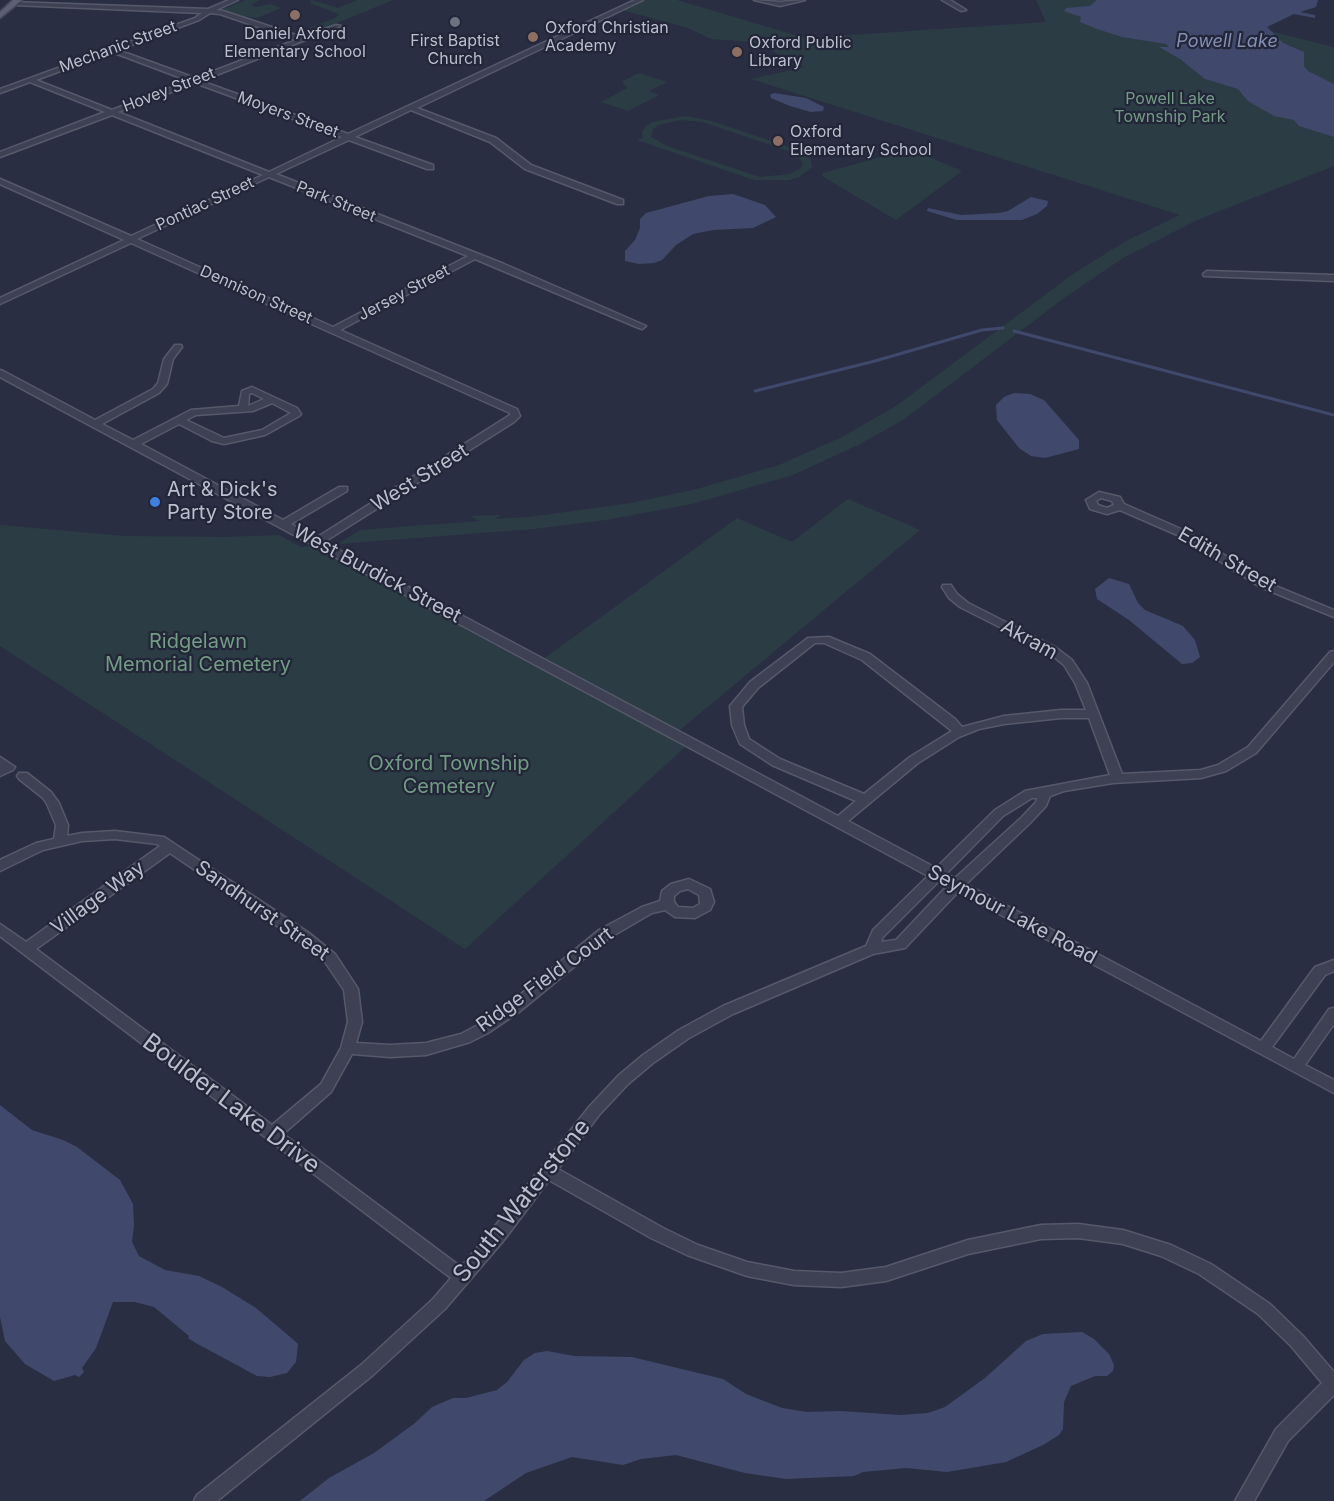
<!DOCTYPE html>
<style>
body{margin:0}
canvas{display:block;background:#292e43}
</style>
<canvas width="1334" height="1501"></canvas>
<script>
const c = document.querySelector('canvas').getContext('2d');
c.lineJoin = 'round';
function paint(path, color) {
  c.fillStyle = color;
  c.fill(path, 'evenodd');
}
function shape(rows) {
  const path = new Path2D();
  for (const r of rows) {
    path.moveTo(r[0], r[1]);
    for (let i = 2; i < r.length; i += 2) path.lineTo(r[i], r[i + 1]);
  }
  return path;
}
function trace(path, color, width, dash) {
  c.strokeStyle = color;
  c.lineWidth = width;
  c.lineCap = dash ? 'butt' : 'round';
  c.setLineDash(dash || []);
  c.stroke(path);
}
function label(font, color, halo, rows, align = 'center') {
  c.font = font + ' Inter,sans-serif';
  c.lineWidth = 4.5;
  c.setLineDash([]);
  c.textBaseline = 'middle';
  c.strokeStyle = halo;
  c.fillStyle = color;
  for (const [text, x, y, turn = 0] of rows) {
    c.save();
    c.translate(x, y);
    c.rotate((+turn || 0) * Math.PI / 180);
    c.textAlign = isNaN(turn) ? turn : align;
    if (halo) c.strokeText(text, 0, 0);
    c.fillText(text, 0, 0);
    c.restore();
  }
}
paint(shape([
 [246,0,259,0,251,5,256,7,270,4,281,8,257,18,245,16,254,19,251,20,221,10],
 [311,0,338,8,357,0,393,0,305,36,296,33,335,18,339,14,310,3],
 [643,0,677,0,805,38,1046,22,1036,0,1146,0,1334,47,1334,166,1197,220,1123,258,1064,298,903,420,858,445,793,475,692,504,606,520,534,529,338,544,360,530,479,521,471,516,501,515,495,519,529,517,631,503,697,489,779,465,842,437,896,406,1073,274,1126,241,1180,215,751,79,805,67,753,42,711,39,688,28,622,10],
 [639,73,667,82,649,91,659,95,628,111,601,102,628,88,623,84,623,81],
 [685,116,711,121,795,149,810,157,812,167,799,177,789,180,754,180,637,140,643,138,642,132,645,127,652,122],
 [680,120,703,122,788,151,797,155,803,164,801,168,790,174,760,177,667,146,651,137,653,129,659,125],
 [915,151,962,171,896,220,822,176,823,173,884,156,897,156],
 [848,499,920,530,669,739,685,747,465,949,0,646,0,525,125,536,226,537,279,535,301,547,311,546,534,666,737,518,792,542]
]), '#2b3c44');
paint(shape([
 [1097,0,1318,0,1316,7,1300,12,1315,15,1315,18,1294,14,1267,27,1283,43,1304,52,1304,66,1308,71,1334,84,1334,137,1299,126,1294,120,1274,116,1248,101,1238,89,1205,79,1180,59,1159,47,1169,47,1166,44,1122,37,1097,29,1080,22,1081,17,1064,11,1066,8,1090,6],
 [774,93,806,98,824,107,823,111,811,112,790,106,771,98,770,95],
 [733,194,765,205,776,217,753,228,713,230,693,234,676,245,662,260,654,263,639,264,625,261,625,251,635,240,640,228,640,219,646,213,709,196],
 [1031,197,1048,201,1047,206,1037,214,1022,220,957,220,927,211,928,208,961,215,999,213,1008,211],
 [1014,393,1030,394,1044,400,1079,440,1079,449,1045,458,1031,456,1019,448,997,420,996,405,1004,397],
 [1109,578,1129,584,1138,603,1145,610,1183,626,1195,640,1200,657,1192,663,1182,664,1129,620,1097,599,1095,589],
 [0,1105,32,1130,63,1140,77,1147,120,1180,133,1204,134,1225,132,1242,139,1256,165,1270,199,1276,222,1287,256,1308,289,1336,298,1344,296,1362,287,1373,270,1377,257,1376,194,1342,188,1338,189,1336,154,1307,135,1302,113,1302,96,1348,82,1368,84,1372,79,1377,75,1375,54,1381,25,1364,5,1341,0,1317],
 [1082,1332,1094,1339,1109,1354,1114,1365,1113,1371,1107,1376,1095,1376,1071,1386,1064,1402,1063,1429,1059,1435,1043,1445,1006,1462,947,1472,906,1468,863,1472,854,1476,786,1479,745,1473,676,1455,641,1459,623,1465,572,1457,526,1473,484,1501,300,1501,329,1478,374,1453,415,1423,432,1407,453,1398,466,1398,497,1390,507,1382,524,1360,535,1353,547,1351,574,1356,632,1357,723,1379,746,1394,782,1408,807,1412,840,1411,900,1415,928,1413,945,1407,985,1378,1026,1341,1043,1334]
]), '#40496b');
trace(shape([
 [1014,331,1334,415],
 [755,391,875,361,982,330,1003,328]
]), '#40496b', 3);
const minor = shape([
 [229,0,238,0,216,10,223,11,302,37,336,25,341,26,201,81,348,134,635,0,643,0,417,108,496,138,531,165,623,200,623,204,617,204,525,169,490,142,411,110,355,137,433,165,433,169,427,169,349,140,276,174,504,264,646,326,642,329,639,328,475,259,340,330,517,409,520,416,514,422,324,542,838,816,856,801,772,765,740,744,732,725,730,706,750,682,808,638,829,637,870,654,955,719,962,727,1004,716,1061,710,1086,710,1075,683,1064,665,1047,651,960,607,949,598,942,587,943,585,951,585,957,594,968,603,1055,647,1072,660,1087,683,1122,774,1201,770,1218,765,1248,747,1330,652,1334,651,1334,662,1256,753,1226,771,1201,778,1113,783,1064,791,1050,796,1046,806,1030,823,966,884,1261,1041,1315,967,1334,960,1334,971,1325,975,1272,1047,1294,1059,1329,1009,1334,1008,1334,1024,1305,1065,1334,1080,1334,1093,958,892,905,948,873,954,733,1014,689,1038,653,1063,628,1084,599,1115,558,1169,663,1228,698,1245,747,1262,794,1271,841,1273,886,1267,968,1240,1041,1225,1078,1224,1123,1230,1171,1245,1211,1264,1270,1304,1303,1336,1334,1372,1334,1395,1288,1441,1254,1501,1235,1501,1276,1429,1322,1383,1291,1346,1258,1314,1199,1274,1161,1256,1123,1244,1078,1238,1041,1239,968,1254,886,1281,841,1287,794,1285,747,1276,687,1255,651,1238,549,1180,504,1240,445,1309,373,1375,217,1501,194,1501,197,1495,361,1365,433,1299,451,1278,0,936,0,924,26,942,160,846,157,844,115,839,82,841,43,850,0,871,0,860,36,843,54,839,56,825,47,804,43,798,19,779,17,776,19,773,27,773,51,792,59,803,68,825,67,836,82,833,115,831,164,837,309,933,335,954,358,989,362,1022,356,1043,390,1045,426,1043,461,1034,478,1025,509,1004,599,930,642,907,660,901,662,891,671,884,689,879,710,889,714,902,710,910,695,918,675,917,665,910,652,913,609,938,519,1012,488,1033,470,1042,426,1055,390,1057,352,1054,331,1092,283,1134,461,1267,492,1230,589,1107,618,1076,643,1055,679,1030,723,1006,866,946,873,930,928,876,0,377,0,370,3,371,95,420,153,389,158,383,164,359,175,345,181,345,182,347,173,359,167,384,159,393,102,424,133,440,191,410,239,406,242,391,252,387,297,408,301,414,299,416,265,435,224,444,212,441,179,424,141,444,283,520,339,487,347,487,347,491,291,524,316,538,510,415,510,413,131,243,0,304,0,298,124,240,0,184,0,179,131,236,263,175,112,115,0,157,0,152,105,112,30,82,0,93,0,89,195,18,202,13,14,5,11,3,12,2,208,9,229,0],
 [210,13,220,14,296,40,195,78,118,50,199,20,210,13],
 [112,52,189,81,112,110,36,80,112,52],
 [195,83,342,137,269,172,118,112,195,83],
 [269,177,468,256,333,327,137,239,269,177],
 [252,393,264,399,248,406,249,394,252,393],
 [272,403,291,413,262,430,224,438,186,420,196,415,253,411,272,403],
 [815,643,824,643,862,660,952,731,910,757,864,794,780,759,749,739,744,725,742,707,758,688,815,643],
 [1061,718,1089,718,1110,775,1025,791,995,810,936,868,848,821,918,763,959,737,979,729,1004,724,1061,718],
 [1032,798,1037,798,1036,802,1022,817,955,878,946,874,1003,816,1032,798],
 [170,853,299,941,325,962,344,990,348,1022,341,1048,321,1084,272,1125,36,949,170,853],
 [939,881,947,886,896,940,881,942,883,937,939,881],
 [688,889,699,895,700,904,693,908,678,907,674,902,674,896,680,891,688,889],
 [754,0,780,2,805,0,780,6,754,0],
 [942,0,950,0,966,10,961,11,942,0],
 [1207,271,1334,275,1334,281,1204,276,1203,274,1207,271],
 [1099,492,1120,497,1124,504,1190,533,1268,583,1334,610,1334,617,1260,587,1182,537,1120,510,1107,514,1090,509,1086,500,1099,492],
 [1101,498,1112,501,1114,505,1107,508,1098,505,1096,501,1101,498],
 [0,757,15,767,13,770,0,776,0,757]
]);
const major = shape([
 [13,0,22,0,0,18,0,12,13,0]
]);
trace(minor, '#56596a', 3);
trace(major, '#444859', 3);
paint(minor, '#3d4153');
paint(major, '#5b6072');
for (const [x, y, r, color] of [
 [295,15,6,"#8d6e63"],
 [455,22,6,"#6b7280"],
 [533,37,6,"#8d6e63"],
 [737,52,6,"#8d6e63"],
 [778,141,6,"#8d6e63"],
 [155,502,6,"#3f7fe0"]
]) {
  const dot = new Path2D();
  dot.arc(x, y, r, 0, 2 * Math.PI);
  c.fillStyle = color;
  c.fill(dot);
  trace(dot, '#222638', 2);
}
label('16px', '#bbbecc', '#222638', [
 ["Oxford Christian",545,28],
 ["Academy",545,46],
 ["Daniel Axford",295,34,"center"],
 ["Elementary School",295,52,"center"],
 ["First Baptist",455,41,"center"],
 ["Church",455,59,"center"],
 ["Oxford Public",749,43],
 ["Library",749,61],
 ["Oxford",790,132],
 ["Elementary School",790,150]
], 'left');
label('16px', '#bbbecc', '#222638', [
 ["Mechanic Street",118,47,-20],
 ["Hovey Street",169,90,-21],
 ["Moyers Street",288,115,20],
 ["Park Street",336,202,22],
 ["Pontiac Street",205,204,-25],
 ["Jersey Street",404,293,-28],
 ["Dennison Street",256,295,24]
]);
label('16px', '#739c85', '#222638', [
 ["Powell Lake",1170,99],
 ["Township Park",1170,117]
]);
label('italic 18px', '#848eb2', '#222638', [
 ["Powell Lake",1227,42]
]);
label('20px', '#bbbecc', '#222638', [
 ["West Street",420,478,-32],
 ["Edith Street",1227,560,30],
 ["West Burdick Street",377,574,28],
 ["Akram",1029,640,29],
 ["Village Way",98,898,-36],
 ["Sandhurst Street",262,911,35],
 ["Seymour Lake Road",1012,915,28],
 ["Ridge Field Court",545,980,-36]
]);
label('20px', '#bbbecc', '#222638', [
 ["Art & Dick's",167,490],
 ["Party Store",167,513]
], 'left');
label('20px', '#739c85', '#222638', [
 ["Ridgelawn",198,642],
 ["Memorial Cemetery",198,665],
 ["Oxford Township",449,764],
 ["Cemetery",449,787]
]);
label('24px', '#bbbecc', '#222638', [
 ["Boulder Lake Drive",231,1104,37],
 ["South Waterstone",522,1201,-51]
]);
</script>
